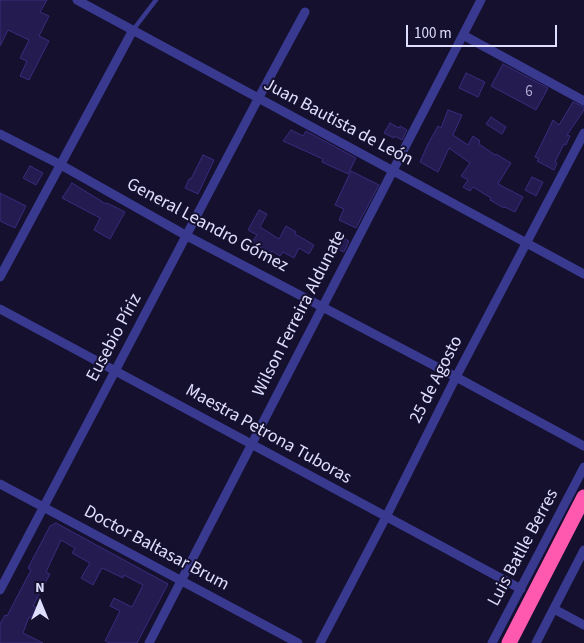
<!DOCTYPE html>
<meta charset="utf-8">
<style>
body{margin:0}
#map{position:relative;width:584px;height:643px;overflow:hidden;background:#14102e;font-family:"Source Sans 3",sans-serif}
canvas{display:block}
.north{position:absolute;left:15px;top:578px;width:50px;height:50px;-webkit-text-stroke:4px #14102e;paint-order:stroke;rotate:0deg;font-size:14px;font-weight:700;line-height:20px;text-align:center;color:#e0deff}
.north::after{content:'';display:block;margin:auto;width:18px;height:22px;background:#e0deff;clip-path:polygon(50% 0,100% 100%,50% 72%,0 100%)}
.scale{position:absolute;left:406px;top:25px;width:151px;height:22px;box-sizing:border-box;border:2px solid #e0deff;border-top:0;padding-left:6px;font-size:15px;line-height:18px;white-space:nowrap;color:#e0deff;-webkit-text-stroke:4px #14102e;paint-order:stroke}
</style>
<div id="map">
<canvas width="584" height="643"></canvas>
<div class="north">N</div>
<div class="scale">100 m</div>
</div>
<script>
const c = document.querySelector('canvas').getContext('2d');
c.lineJoin = 'round';
function paint(path, color) {
  c.fillStyle = color;
  c.fill(path, 'evenodd');
}
function shape(rows) {
  const path = new Path2D();
  for (const r of rows) {
    path.moveTo(r[0], r[1]);
    for (let i = 2; i < r.length; i += 2) path.lineTo(r[i], r[i + 1]);
  }
  return path;
}
function trace(path, color, width, dash) {
  c.strokeStyle = color;
  c.lineWidth = width;
  c.lineCap = dash ? 'butt' : 'round';
  c.setLineDash(dash || []);
  c.stroke(path);
}
function label(font, color, halo, rows, align = 'center') {
  c.font = font + ' "Source Sans 3",sans-serif';
  c.lineWidth = 4;
  c.setLineDash([]);
  c.textBaseline = 'middle';
  c.strokeStyle = halo;
  c.fillStyle = color;
  for (const [text, x, y, turn = 0] of rows) {
    c.save();
    c.translate(x, y);
    c.rotate((+turn || 0) * Math.PI / 180);
    c.textAlign = isNaN(turn) ? turn : align;
    if (halo) c.strokeText(text, 0, 0);
    c.fillText(text, 0, 0);
    c.restore();
  }
}
const building = shape([
 [0,0,47,0,40,12,49,16,39,36,49,41,29,80,20,76,27,61,20,58,29,40,8,30,0,46,0,0],
 [503,64,548,88,536,110,491,86,503,64],
 [466,73,485,82,478,97,459,88,466,73],
 [573,102,584,107,584,110,567,135,570,136,566,145,564,144,555,162,557,163,554,170,537,161,539,159,535,157,553,120,559,125,573,102],
 [448,110,462,115,453,135,468,145,473,136,480,141,479,144,495,155,496,154,511,163,498,184,523,197,515,212,505,207,504,208,490,200,491,198,473,187,470,191,463,187,468,180,461,176,470,163,449,148,438,172,420,162,428,144,438,126,441,128,448,110],
 [491,117,506,127,502,134,486,124,491,117],
 [390,123,399,128,400,126,407,130,402,140,395,136,394,138,384,133,390,123],
 [291,130,303,136,306,131,356,158,348,174,322,162,323,159,283,141,291,130],
 [203,155,214,160,198,194,185,188,189,179,191,179,203,155],
 [30,166,43,173,36,185,23,178,30,166],
 [351,171,379,185,356,228,339,220,344,209,335,205,351,171],
 [532,177,543,182,536,196,525,190,532,177],
 [72,183,106,204,107,203,125,212,110,239,94,230,100,218,62,198,72,183],
 [0,193,26,206,15,228,0,221,0,193],
 [259,210,267,214,260,227,279,239,286,226,296,232,295,234,314,245,309,254,299,248,294,258,283,252,280,256,272,251,270,253,252,242,257,235,248,230,259,210],
 [338,236,349,241,344,252,333,247,338,236],
 [56,523,168,584,137,643,110,643,105,641,120,611,110,606,114,598,132,607,143,585,124,575,123,578,102,568,93,585,81,578,90,563,72,553,75,548,61,540,46,572,50,574,33,606,37,608,31,618,29,617,23,633,43,643,0,643,0,624,5,615,7,616,31,570,28,568,50,526,56,523]
]);
paint(building, '#241b50');
trace(building, '#392c7e', 1);
trace(shape([
 [133,30,156,0]
]), '#393990', 4.5);
trace(shape([
 [77,0,584,274],
 [463,35,584,101],
 [0,134,61,165,187,236,456,377,584,446],
 [0,277,133,30],
 [0,309,521,589],
 [0,484,298,643],
 [0,590,258,99,305,12],
 [554,609,584,625],
 [149,643,481,0],
 [320,643,386,517,456,377,584,133],
 [492,643,584,467],
 [536,643,584,550]
]), '#393990', 9);
trace(shape([
 [509,643,584,497]
]), '#ff59af', 15);
label('15px', '#b1add3', null, [
 ["6",529,93]
]);
label('18px', '#e0deff', '#14102e', [
 ["Juan Bautista de León",338,123,28],
 ["General Leandro Gómez",207,226,28],
 ["Wilson Ferreira Aldunate",300,314,-63],
 ["Eusebio Píriz",115,338,-62],
 ["25 de Agosto",437,380,-63],
 ["Maestra Petrona Tuboras",268,435,29],
 ["Luis Batlle Berres",524,548,-62],
 ["Doctor Baltasar Brum",156,549,28]
]);
</script>
